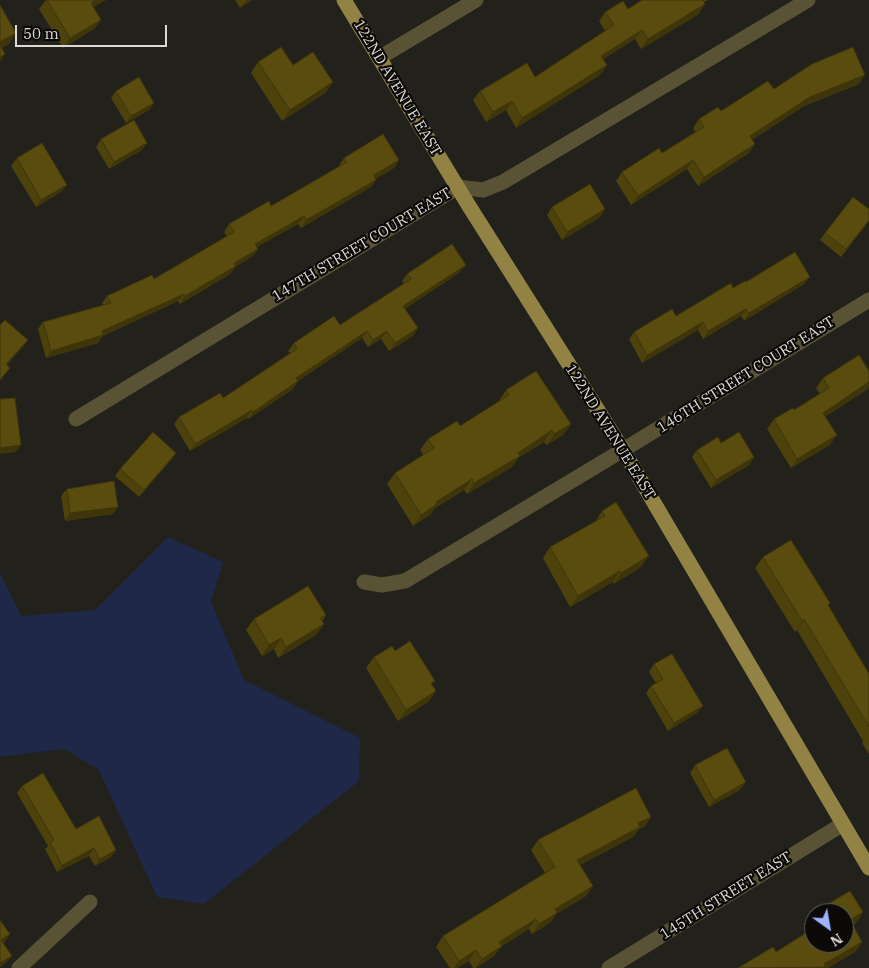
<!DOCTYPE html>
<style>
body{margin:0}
#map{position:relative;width:869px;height:968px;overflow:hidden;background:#22211c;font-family:"IBM Plex Serif",serif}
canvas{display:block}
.north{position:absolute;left:804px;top:903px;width:50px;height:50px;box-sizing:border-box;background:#0b0a08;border:1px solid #5e5d5b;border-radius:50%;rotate:148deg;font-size:14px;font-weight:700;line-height:20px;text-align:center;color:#dbdad7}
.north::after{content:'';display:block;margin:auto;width:18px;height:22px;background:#9fb3fd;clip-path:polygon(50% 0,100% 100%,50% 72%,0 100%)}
.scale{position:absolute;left:15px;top:25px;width:152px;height:22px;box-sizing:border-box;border:2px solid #dbdad7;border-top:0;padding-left:6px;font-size:15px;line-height:18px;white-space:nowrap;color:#dbdad7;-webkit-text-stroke:4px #0b0a08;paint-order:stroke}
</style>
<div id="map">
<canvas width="869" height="968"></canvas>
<div class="north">N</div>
<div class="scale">50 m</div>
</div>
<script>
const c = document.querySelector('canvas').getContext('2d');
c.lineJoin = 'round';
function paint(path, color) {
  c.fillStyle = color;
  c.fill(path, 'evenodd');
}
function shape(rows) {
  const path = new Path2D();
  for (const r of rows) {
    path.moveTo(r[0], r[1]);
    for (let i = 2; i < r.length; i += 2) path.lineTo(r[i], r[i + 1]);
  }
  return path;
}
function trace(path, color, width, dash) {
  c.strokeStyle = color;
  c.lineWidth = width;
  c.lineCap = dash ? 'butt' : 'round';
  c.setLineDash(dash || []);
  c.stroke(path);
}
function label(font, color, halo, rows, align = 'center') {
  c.font = font + ' "IBM Plex Serif",serif';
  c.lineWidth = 4.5;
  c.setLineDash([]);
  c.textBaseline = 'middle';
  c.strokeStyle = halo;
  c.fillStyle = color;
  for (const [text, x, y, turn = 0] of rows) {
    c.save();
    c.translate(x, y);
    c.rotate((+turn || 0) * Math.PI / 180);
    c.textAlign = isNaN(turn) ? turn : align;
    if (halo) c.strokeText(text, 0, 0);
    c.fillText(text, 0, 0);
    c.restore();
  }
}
paint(shape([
 [168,537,223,562,211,602,244,680,360,738,359,781,204,904,157,897,99,770,64,749,0,757,0,573,21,616,95,610]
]), '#20284a');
trace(shape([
 [379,58,476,0],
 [76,419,458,187,483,190,503,182,808,0],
 [364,582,382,585,405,581,623,450,869,300],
 [19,968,90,902],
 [609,968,843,824]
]), '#595235', 15);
trace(shape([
 [344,0,469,206,623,450,869,868]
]), '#928345', 15);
paint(shape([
 [46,0,106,0,93,7,101,20,94,29,63,48,39,9],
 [235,0,252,0,240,8],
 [642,0,708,0,704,2,699,14,641,49,635,39,603,59,607,65,600,75,516,128,506,110,486,122,473,100,480,91,535,77,605,31,599,21,605,12,628,9],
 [258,62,293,65,333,82,325,93,282,121,251,73],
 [859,84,804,106,752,140,749,153,698,186,687,169,631,205,616,181,622,172,662,153,695,132,693,128,699,119,774,89],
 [116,91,154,103,149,110,126,123,111,98],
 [101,139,147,143,142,150,109,169,96,147],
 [17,158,61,192,36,207,11,166],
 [344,158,399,160,394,168,375,179,376,180,371,187,301,228,298,224,257,247,258,249,253,256,236,266,230,274,180,304,178,301,103,336,98,343,46,358,38,329,43,322,103,305,102,303,107,296,154,279,227,237,224,232,229,224,271,206,340,166,339,165],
 [552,207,605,209,600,217,562,240,547,215],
 [869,209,869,221,841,257,820,240,825,233],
 [460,272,405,309,418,328,413,336,389,351,381,339,368,347,362,338,298,381,293,389,248,419,247,418,190,451,174,424,179,417,223,398,290,353,288,351,294,343,340,325,404,284,402,281,407,274],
 [810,277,804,284,744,321,741,316,703,339,698,330,642,363,629,339,634,332,676,316,746,282],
 [823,378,868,389,826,416,830,445,791,468,767,429,774,419,794,410,820,394,816,388],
 [506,390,571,424,563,435,547,445,544,442,518,458,512,467,467,494,464,490,434,509,430,515,413,526,387,484,395,473,423,455,420,450,428,439,460,426,499,401],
 [697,450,754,457,749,465,711,488,692,457],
 [176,453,171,460,139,497,115,476,120,469],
 [67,489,118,507,113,514,65,521,61,496],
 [602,511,641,567,614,584,613,582,570,607,543,558,550,547,595,522],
 [763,557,828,606,869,674,869,754,862,743,863,741,797,630,795,632,755,568],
 [326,615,322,621,324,624,316,635,278,658,274,649,262,656,246,630,254,619],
 [395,651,436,691,428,702,398,721,366,668,374,657],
 [654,664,697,713,668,731,646,693,651,686,656,683,649,672],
 [695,765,740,790,709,807,690,773],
 [22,786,76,829,116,850,111,857,95,866,89,856,57,872,45,849,48,846,17,793],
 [651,817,644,827,639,829,633,837,580,865,586,896,556,914,550,923,532,934,529,929,502,946,494,956,476,968,473,968,469,961,457,968,450,968,436,947,443,936,545,873,531,850,538,840],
 [850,891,863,912,856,923,852,925,862,942,855,952,828,968,738,968,773,947,776,952,808,932,804,924,811,914],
 [814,913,844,913,844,943,814,943]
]), '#4d410c');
paint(shape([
 [96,0,106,0,84,13,91,3],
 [246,0,252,0,240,8],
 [705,4,699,14,641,49,648,39],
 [101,20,94,29,63,48,70,38],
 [642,30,635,39,594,65,601,56],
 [16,33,9,44,0,49,0,42],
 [5,54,0,62,0,57],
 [607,65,600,75,516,128,522,118],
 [865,75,859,84,804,106,744,145,750,136,810,97],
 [333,82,325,93,282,121,290,110],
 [512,101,506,110,486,122,493,112],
 [154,103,149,110,126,123,131,116],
 [147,143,142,150,109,169,114,162],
 [755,144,749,153,698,186,704,177],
 [399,160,394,168,368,183,374,175],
 [693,160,687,169,631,205,638,196],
 [376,180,371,187,301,228,306,220],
 [67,185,61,192,36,207,41,200],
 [605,209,600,217,562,240,567,232],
 [304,216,298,224,250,251,255,244],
 [258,249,253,256,232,269,236,266,230,274,180,304,185,296,234,263],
 [466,265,460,272,398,313,403,306],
 [810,277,804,284,744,321,749,313],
 [184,294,178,301,103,336,98,343,46,358,51,351,102,331],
 [746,309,741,316,703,339,708,331],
 [703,322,698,330,642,363,647,355],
 [418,328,413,336,389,351,395,343],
 [367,331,362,338,291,385,296,378],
 [387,331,381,339,368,347,373,340],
 [28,340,22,348,1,372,6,364],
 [298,381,293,389,248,419,253,412],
 [869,382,869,387,868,389,817,422,823,413],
 [252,410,247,418,190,451,195,444],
 [571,424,563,435,547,445,554,434],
 [552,430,544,442,518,458,512,467,467,494,474,483],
 [837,435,830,445,791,468,797,459],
 [21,445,16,452,0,454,0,448],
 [176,453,171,460,139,497,144,490],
 [754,457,749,465,711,488,716,480],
 [472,479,464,490,434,509,430,515,413,526,421,515,436,502],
 [118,507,113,514,65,521,70,513],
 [649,556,641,567,614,584,621,573],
 [620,571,613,582,570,607,578,596],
 [804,619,797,630,795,632,802,621],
 [324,624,316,635,278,658,286,647],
 [281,638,274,649,262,656,269,645],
 [436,691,428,702,398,721,406,710],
 [703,706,697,713,668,731,674,723],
 [746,782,740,790,709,807,714,800],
 [651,817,644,827,639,829,633,837,570,870,577,860,638,823],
 [94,848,89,856,57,872,62,865],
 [116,850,111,857,95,866,100,859],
 [593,886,586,896,556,914,550,923,532,934,539,924,555,909],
 [863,912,856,923,844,930,850,920],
 [536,919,529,929,492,952,499,942],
 [10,934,5,942,0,945,1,940],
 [862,942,855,952,828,968,821,968,824,964],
 [502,946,494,956,475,968,482,959],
 [476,950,469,961,457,968,454,968,459,961],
 [12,956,6,963,0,967,0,963]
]), '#3f350a');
const building = shape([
 [47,0,96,0,91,3,101,20,70,38,47,0],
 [642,0,703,0,705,4,648,39,642,30,601,56,607,65,522,118,512,101,493,112,480,91,527,63,535,77,614,25,605,12,623,1,628,9,642,0],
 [0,5,16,33,0,42,0,5],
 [0,45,5,54,0,57,0,45],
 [281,47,293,65,313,52,333,82,290,110,258,62,281,47],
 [853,47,865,75,810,97,750,136,755,144,704,177,693,160,638,196,622,172,659,148,662,153,704,127,699,119,718,107,721,111,768,81,774,89,812,64,853,47],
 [139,77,154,103,131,116,116,91,139,77],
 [134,120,147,143,114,162,101,139,134,120],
 [383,134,399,160,374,175,376,180,306,220,304,216,255,244,258,249,234,263,236,266,185,296,184,294,102,331,103,335,51,351,43,322,111,303,107,296,152,275,154,279,234,232,229,224,269,201,271,206,347,162,344,158,383,134],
 [42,143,67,185,41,200,17,158,42,143],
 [590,184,605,209,567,232,552,207,590,184],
 [853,197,869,209,869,220,846,249,825,233,853,197],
 [452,244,466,265,403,306,418,328,395,343,387,331,373,340,367,331,296,378,298,381,253,412,252,410,195,444,179,417,220,393,223,398,297,349,294,343,334,316,340,325,411,279,407,274,452,244],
 [795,252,810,277,749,313,746,309,708,331,703,322,647,355,634,332,672,309,676,316,731,283,733,288,745,281,746,282,795,252],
 [5,320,28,340,6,364,10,368,0,380,0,325,5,320],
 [859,355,869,371,869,382,823,413,837,435,797,459,774,419,793,408,794,410,829,388,823,378,859,355],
 [536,371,571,424,554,434,552,430,518,453,520,456,474,483,472,479,436,502,437,504,421,515,395,473,434,448,428,439,457,421,460,426,509,395,506,390,536,371],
 [15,398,21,445,0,448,0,399,15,398],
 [153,432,176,453,144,490,120,469,153,432],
 [739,432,754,457,716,480,697,450,718,437,721,443,739,432],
 [114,481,118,507,70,513,67,489,114,481],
 [616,502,649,556,621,573,620,571,578,596,550,547,605,516,602,511,616,502],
 [791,540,830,603,828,605,869,674,869,727,804,619,802,621,763,557,791,540],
 [308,586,326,615,320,618,324,624,286,647,281,638,269,645,254,619,308,586],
 [410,641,435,681,431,683,436,691,406,710,374,657,392,646,395,651,410,641],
 [672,654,703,706,674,723,651,686,663,679,654,664,672,654],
 [727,748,746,782,714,800,695,765,727,748],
 [43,773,76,829,99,816,116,850,100,859,94,848,62,865,50,842,54,840,22,786,43,773],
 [636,788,651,817,638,823,640,827,577,860,593,886,555,909,557,913,539,924,536,919,499,942,502,946,482,959,476,950,459,961,443,936,555,867,538,840,636,788],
 [850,891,863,912,850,920,862,942,824,964,826,967,738,968,773,947,776,952,814,928,814,943,844,943,844,913,814,913,814,919,811,914,850,891],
 [0,920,10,934,1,940,12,956,0,963,0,920]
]);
paint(building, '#5a4c0e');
trace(building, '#3f350a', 1);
label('15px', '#dbdad7', '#0b0a08', [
 ["122ND AVENUE EAST",397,88,59],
 ["147TH STREET COURT EAST",362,245,-31],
 ["146TH STREET COURT EAST",746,375,-32],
 ["122ND AVENUE EAST",610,432,58],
 ["145TH STREET EAST",726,896,-32]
]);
</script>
